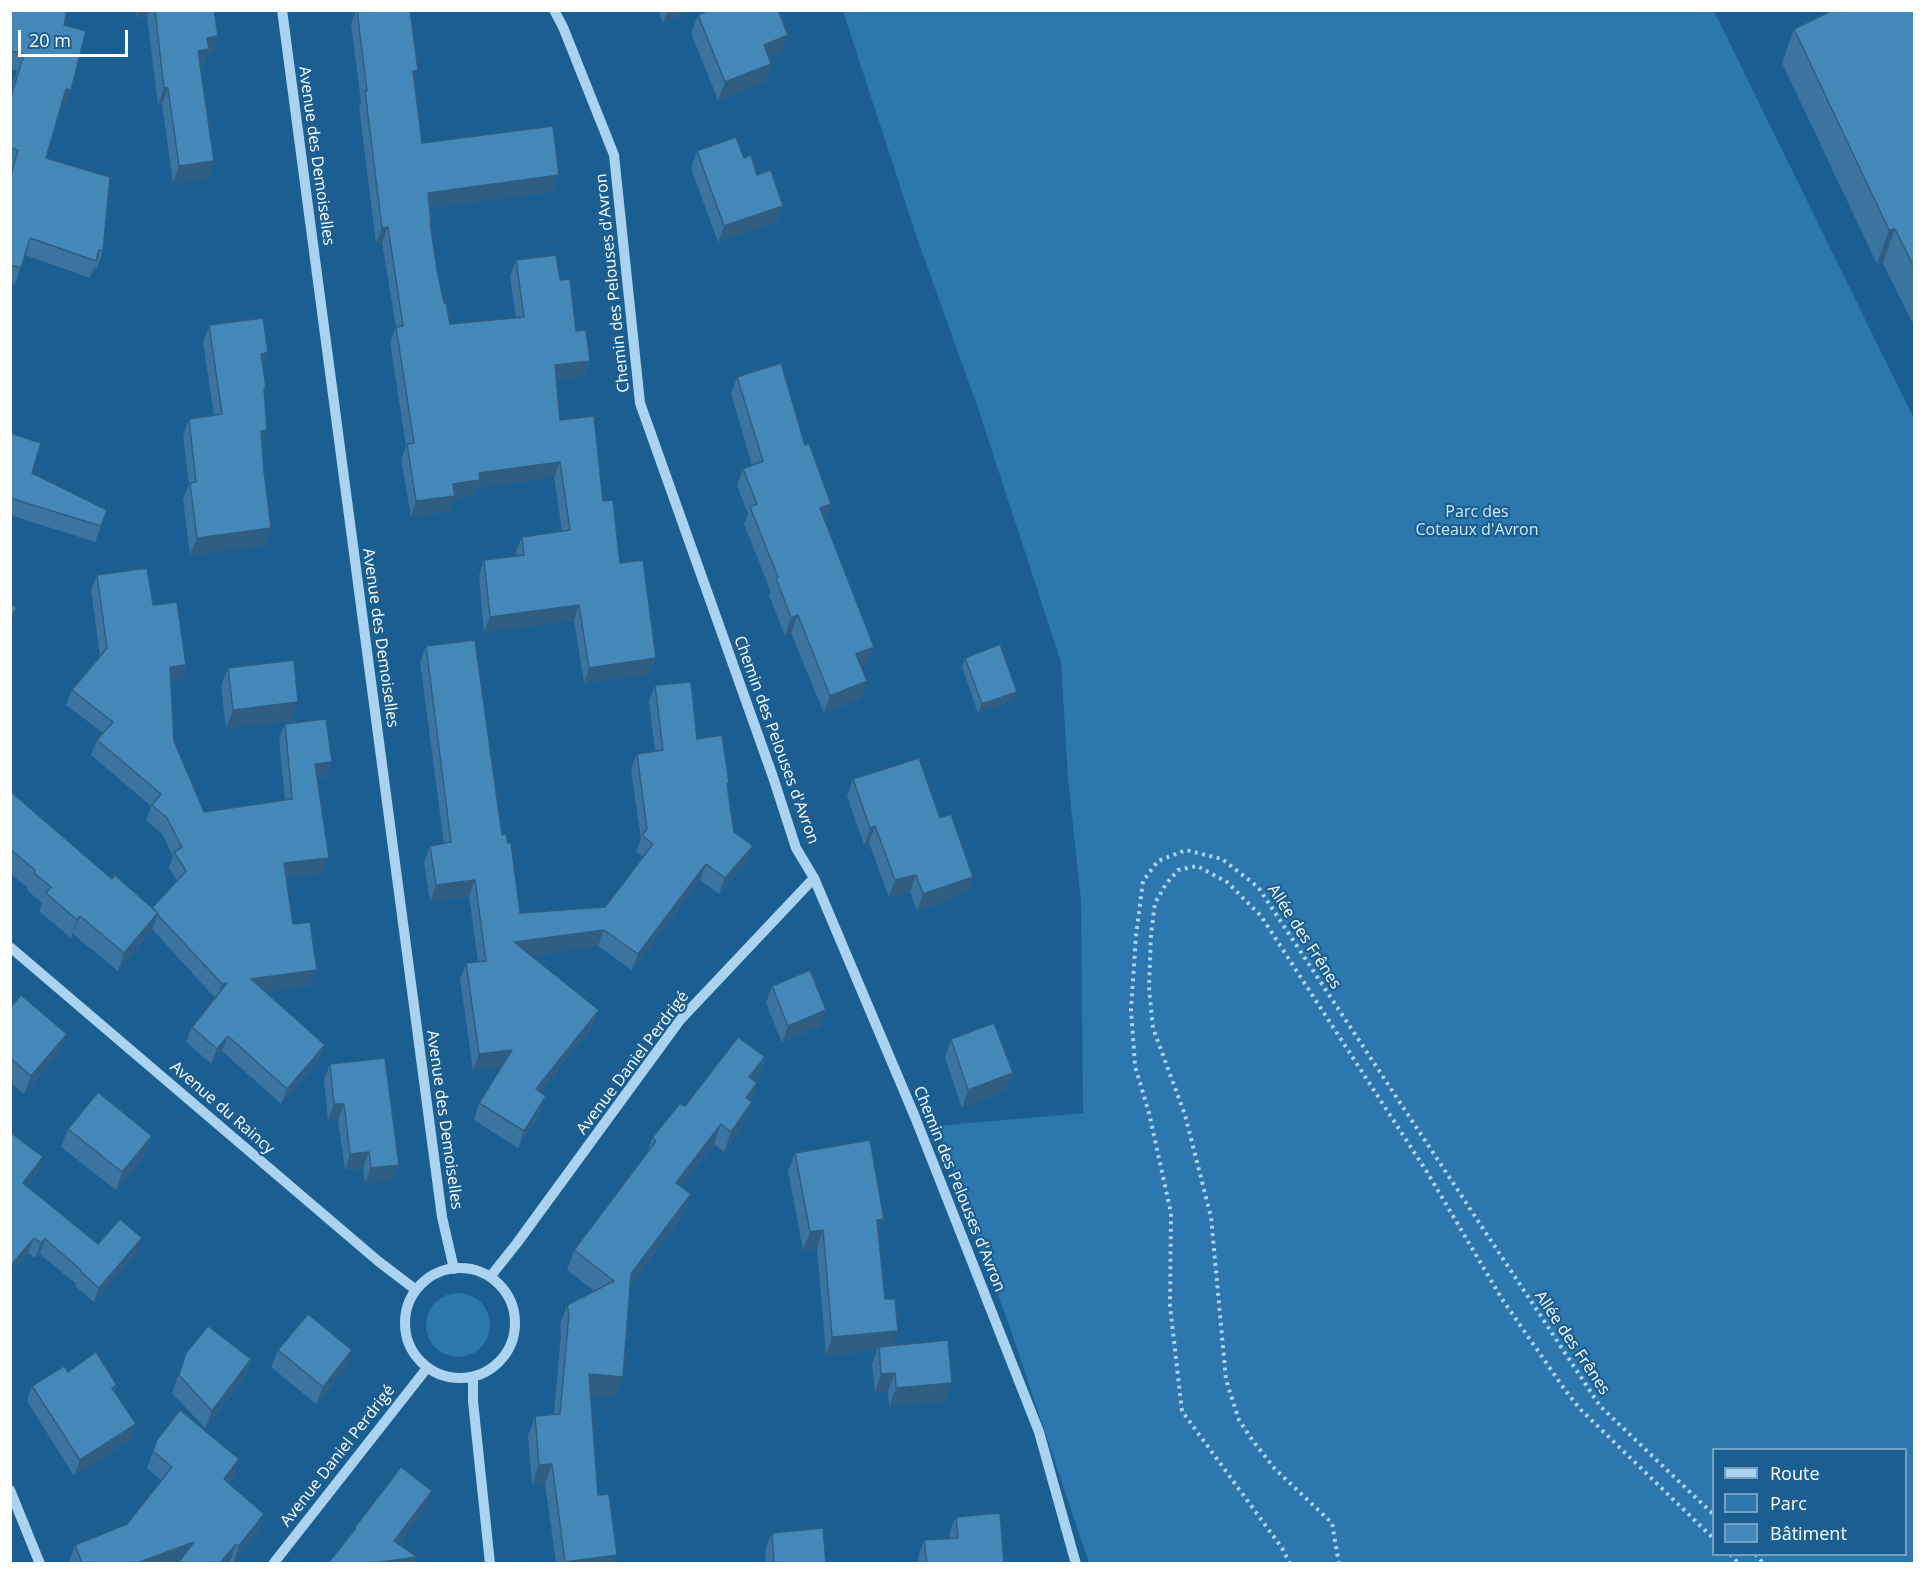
<!DOCTYPE html>
<meta charset="utf-8">
<style>
body{margin:0}
#map{position:relative;width:1925px;height:1574px;overflow:hidden;background:#1b5e92;font-family:"Open Sans",sans-serif}
canvas{display:block}
.frame{position:absolute;inset:0;border:12px solid #fff;pointer-events:none}
.legend{position:absolute;left:1712px;top:1448px;width:195px;height:108px;box-sizing:border-box;background:#1b5e92;border:2px solid #769ebe;margin:0;padding:8px 10px;list-style:none;font-size:18px;color:#fff}
.legend li{display:flex;align-items:center;gap:12px;height:30px}
.legend b{width:30px;border:2px solid #769ebe}
.scale{position:absolute;left:18px;top:30px;width:110px;height:27px;box-sizing:border-box;border:3px solid #fff;border-top:0;padding-left:8px;font-size:18px;line-height:21px;white-space:nowrap;color:#fff;-webkit-text-stroke:4px #1b5e92;paint-order:stroke}
</style>
<div id="map">
<canvas width="1925" height="1574"></canvas>
<div class="frame"></div>
<ul class="legend">
<li><b style="height:8px;background:#abd2ef"></b>Route</li>
<li><b style="height:16px;background:#2b77ae"></b>Parc</li>
<li><b style="height:16px;background:#4487b9"></b>Bâtiment</li>
</ul>
<div class="scale">20 m</div>
</div>
<script>
const c = document.querySelector('canvas').getContext('2d');
c.lineJoin = 'round';
function paint(path, color) {
  c.fillStyle = color;
  c.fill(path, 'evenodd');
}
function shape(rows) {
  const path = new Path2D();
  for (const r of rows) {
    if (r.length === 3) {
      path.moveTo(r[0] + r[2], r[1]);
      path.arc(r[0], r[1], r[2], 0, 2 * Math.PI);
      continue;
    }
    path.moveTo(r[0], r[1]);
    for (let i = 2; i < r.length; i += 2) path.lineTo(r[i], r[i + 1]);
  }
  return path;
}
function trace(path, color, width, dash) {
  c.strokeStyle = color;
  c.lineWidth = width;
  c.lineCap = dash ? 'butt' : 'round';
  c.setLineDash(dash || []);
  c.stroke(path);
}
function label(font, color, halo, rows, align = 'center') {
  c.font = font + ' "Open Sans",sans-serif';
  c.lineWidth = 4.5;
  c.setLineDash([]);
  c.textBaseline = 'middle';
  c.strokeStyle = halo;
  c.fillStyle = color;
  for (const [text, x, y, turn = 0] of rows) {
    c.save();
    c.translate(x, y);
    c.rotate((+turn || 0) * Math.PI / 180);
    c.textAlign = isNaN(turn) ? turn : align;
    if (halo) c.strokeText(text, 0, 0);
    c.fillText(text, 0, 0);
    c.restore();
  }
}
paint(shape([
 [843,11,1714,11,1914,419,1914,1563,1089,1563,1010,1328,937,1126,1083,1113,1081,900,1068,779,1061,662,977,405,918,241],
 [1714,1450,1906,1450,1906,1554,1714,1554],
 [458,1325,32]
]), '#2b77ae');
trace(shape([
 [1730,1554,1739,1564],
 [1755,1554,1764,1564],
 [1290,1564,1282,1548,1182,1411,1170,1306,1171,1213,1149,1113,1135,1066,1131,1009,1136,936,1143,881,1158,861,1186,850,1222,859,1258,887,1600,1406,1714,1515],
 [1339,1564,1332,1523,1275,1469,1253,1441,1239,1420,1226,1380,1211,1217,1185,1115,1153,1028,1149,987,1151,935,1155,903,1166,884,1178,870,1197,866,1227,882,1261,916,1427,1172,1502,1299,1565,1390,1580,1409,1714,1539]
]), '#abd2ef', 4, [3, 4.5]);
trace(shape([
 [282,10,442,1217,454,1269],
 [554,10,563,27,614,155,640,403,773,777,796,848,814,878,915,1117,1039,1432,1076,1564],
 [10,947,378,1261,416,1290],
 [460,1323,55],
 [490,1277,517,1243,680,1020,814,878],
 [473,1377,473,1401,490,1564],
 [10,1490,40,1564],
 [273,1564,427,1368]
]), '#abd2ef', 10);
paint(shape([
 [10,10,64,25,65,106,61,106,46,158,103,251,97,268,94,267,90,278,25,255,15,284,10,283,10,173,12,167,10,166,10,95,17,71,10,69],
 [136,10,214,10,218,36,212,53,207,54,203,66,200,66,208,178,173,183,162,104,158,105,147,16,137,17],
 [356,10,410,10,418,70,415,80,422,143,559,175,553,191,430,208,430,225,437,270,444,303,450,324,516,318,510,276,516,260,560,280,576,331,590,361,584,376,556,379,560,420,603,501,620,563,656,658,650,674,584,683,574,620,484,632,479,576,484,560,517,556,516,552,522,537,562,532,554,477,477,488,474,495,453,499,449,511,411,517,401,460,406,446,390,342,396,327,382,242,376,243,359,107,361,102,351,24],
 [658,10,693,10,663,23],
 [1914,10,1914,326,1883,263,1877,264,1782,63,1794,29],
 [698,15,782,53,769,58,771,64,765,82,718,100,691,33],
 [697,151,744,158,777,222,718,242,691,168],
 [209,325,263,366,266,388,264,393,262,444,264,471,271,528,265,545,190,555,183,499,189,485,183,436,189,419,214,416,203,342],
 [737,377,805,445,831,504,825,521,874,647,867,665,862,667,861,698,824,713,791,633,785,636,769,595,771,592,744,524,748,514,737,486,743,469,752,465,731,394],
 [10,433,32,473,107,510,95,542,10,515],
 [97,575,153,605,186,665,181,680,171,681,174,741,204,812,285,800,279,739,285,724,326,777,317,778,323,873,286,878,293,924,311,985,265,992,319,1060,281,1104,222,1051,211,1064,186,1042,192,1027,215,998,152,929,118,971,73,934,71,938,39,911,42,903,27,890,28,888,10,873,10,791,112,879,152,908,177,881,169,867,173,856,162,834,146,820,151,806,91,755,97,740,103,733,66,705,72,690,100,656,91,590],
 [426,646,502,835,520,913,605,907,643,857,636,851,641,839,631,770,637,754,655,751,649,701,655,685,697,739,727,789,734,832,747,862,719,894,700,880,632,970,598,946,530,956,593,1026,540,1092,540,1112,518,1148,474,1120,479,1103,502,1066,473,1070,460,979,466,963,478,962,469,896,430,902,424,862,430,846,444,844,420,662],
 [965,658,1013,701,978,713,962,667],
 [228,668,292,720,226,728,221,686],
 [853,779,940,818,973,877,966,893,917,911,910,892,889,897,869,843,864,845,847,796],
 [772,986,820,1026,782,1043,766,1003],
 [10,1008,60,1052,24,1094,10,1082],
 [951,1039,1013,1073,1006,1090,962,1108,945,1057],
 [765,1057,758,1077,755,1081,750,1101,752,1102,745,1122,724,1152,714,1144,681,1186,691,1194,684,1214,630,1285,616,1397,590,1395,598,1495,614,1563,556,1563,545,1484,532,1485,528,1436,535,1416,554,1414,561,1334,560,1325,567,1305,594,1291,567,1270,574,1250,647,1153,652,1138,685,1106],
 [330,1064,399,1165,393,1180,365,1183,363,1168,345,1170,338,1120,328,1120,324,1080],
 [68,1129,152,1136,146,1154,116,1190,61,1147],
 [10,1132,43,1157,38,1172,27,1186,98,1244,137,1252,94,1302,75,1286,76,1284,40,1254,35,1258,28,1253,10,1274],
 [795,1153,885,1299,892,1345,945,1401,889,1406,888,1391,875,1392,872,1364,877,1350,826,1355,817,1248,803,1250,788,1171],
 [278,1350,346,1368,316,1404,271,1367],
 [186,1353,251,1359,245,1377,205,1428,172,1393],
 [68,1372,117,1385,114,1391,136,1424,130,1440,74,1476,27,1401,32,1386],
 [157,1440,239,1459,233,1476,228,1483,264,1514,258,1531,233,1563,230,1561,177,1563,69,1563,69,1562,75,1545,127,1524,162,1481,147,1468],
 [956,1517,1004,1563,919,1563,918,1557,924,1540,950,1538,949,1534],
 [772,1533,826,1563,766,1563,765,1551]
]), '#3a749f');
paint(shape([
 [139,10,149,10,147,16,137,17],
 [668,10,693,10,663,23],
 [788,35,782,53,758,63,764,45],
 [218,36,212,53,207,54,203,66,192,68,198,51,207,38],
 [771,64,765,82,718,100,725,82],
 [418,70,413,85,413,71],
 [164,88,168,88,162,104,158,105],
 [66,89,71,90,65,106,60,106],
 [214,161,208,178,173,183,179,166],
 [559,175,553,191,422,209,428,193],
 [783,206,777,222,718,242,724,226],
 [388,227,382,242,376,243,382,228],
 [1895,229,1883,263,1877,264,1889,230],
 [268,352,262,369,261,354],
 [590,361,584,376,549,380,555,365],
 [267,430,261,447,261,431],
 [560,462,554,477,477,488,474,495,453,499,449,511,411,517,416,501,479,473],
 [831,504,825,522,820,508],
 [271,528,265,545,190,555,197,538],
 [579,605,574,620,484,632,490,617],
 [17,608,11,625,10,626,10,616],
 [798,615,791,633,785,636,791,618],
 [874,647,867,665,850,672,856,654],
 [656,658,650,674,584,683,589,668],
 [186,665,181,680,164,682,170,667],
 [867,681,861,698,824,713,830,696],
 [1017,692,1013,701,978,713,982,704],
 [298,702,292,720,226,728,233,710],
 [332,762,326,777,309,779,315,764],
 [875,826,869,843,864,845,870,828],
 [753,846,747,862,719,894,725,878],
 [329,858,323,873,278,879,284,863],
 [706,864,700,880,632,970,638,954],
 [916,875,910,892,889,897,895,880],
 [973,877,966,893,917,911,923,894],
 [475,880,469,896,430,902,436,885],
 [158,913,152,931,118,971,124,953],
 [80,916,73,934,71,938,77,920],
 [604,930,598,946,508,959,514,942],
 [317,970,311,985,246,995,251,979],
 [227,983,216,999,222,984],
 [599,1010,593,1026,530,1105,536,1089],
 [826,1010,820,1026,782,1043,788,1026],
 [67,1034,60,1052,24,1094,31,1076],
 [228,1036,222,1051,211,1064,217,1049],
 [325,1045,319,1060,281,1104,287,1089],
 [512,1050,506,1066,473,1070,479,1054],
 [765,1057,758,1077,742,1096,749,1077],
 [1013,1073,1006,1090,962,1108,968,1090],
 [757,1083,750,1103,746,1098],
 [546,1096,540,1112,518,1148,524,1131],
 [752,1102,745,1122,724,1152,731,1132],
 [334,1104,344,1104,338,1120,328,1120],
 [721,1124,714,1144,669,1202,676,1183],
 [152,1136,146,1154,116,1190,122,1172],
 [369,1152,363,1168,345,1170,350,1154],
 [43,1157,38,1172,18,1198,23,1183],
 [399,1165,393,1180,365,1183,371,1168],
 [691,1194,684,1214,624,1294,631,1274],
 [884,1219,877,1236,877,1220],
 [823,1230,817,1248,803,1250,810,1232],
 [34,1238,28,1253,10,1274,10,1268,12,1264],
 [142,1238,137,1252,94,1302,99,1288],
 [45,1239,40,1254,35,1258,41,1243],
 [898,1331,891,1349,879,1347,877,1350,826,1355,832,1337],
 [352,1350,346,1368,316,1404,323,1387],
 [251,1359,245,1377,205,1428,212,1411],
 [895,1373,888,1391,875,1392,881,1374],
 [589,1374,623,1377,616,1397,581,1394],
 [952,1383,945,1401,889,1406,896,1388],
 [136,1424,130,1440,74,1476,80,1460],
 [239,1459,233,1476,217,1496,224,1479],
 [552,1464,545,1484,532,1485,539,1465],
 [432,1491,425,1509,388,1559,394,1541],
 [264,1514,258,1531,233,1563,239,1546],
 [194,1542,188,1559,177,1563,137,1563],
 [236,1544,230,1561,228,1563,220,1563],
 [617,1555,614,1563,565,1563,565,1562],
 [417,1557,415,1563,374,1563]
]), '#305e82');
const building = shape([
 [10,10,67,10,64,25,86,31,71,90,66,89,46,158,110,177,103,251,99,250,96,261,30,238,21,268,10,265,10,178,18,150,10,148,10,100,24,54,10,51,10,10],
 [155,10,214,10,218,36,207,38,209,49,198,51,214,161,179,166,168,88,164,88,155,10],
 [357,10,410,10,418,70,413,71,422,143,553,126,559,175,428,193,431,222,430,222,437,270,444,303,446,302,450,324,524,317,516,260,556,255,560,280,570,279,576,331,586,330,590,361,555,365,560,420,594,416,603,501,613,500,620,563,643,560,656,658,589,668,579,605,490,617,484,560,524,555,522,537,570,530,560,462,479,473,480,480,453,484,455,496,416,501,407,444,414,443,396,327,403,326,388,227,382,228,365,91,367,91,357,10],
 [709,10,778,10,788,35,764,45,771,64,725,82,698,15,709,10],
 [1833,10,1914,10,1914,267,1895,229,1889,230,1794,29,1833,10],
 [736,137,744,158,751,155,757,175,771,170,783,206,724,226,697,151,736,137],
 [263,318,268,352,261,354,266,388,264,388,267,430,261,431,264,471,271,528,197,538,190,483,196,482,189,419,222,414,209,325,263,318],
 [781,363,805,445,809,443,831,504,820,508,874,647,856,654,867,681,830,696,798,615,791,618,776,578,778,577,750,507,757,504,743,469,763,461,737,377,781,363],
 [10,433,41,443,32,473,107,510,101,526,10,498,10,433],
 [147,568,153,605,177,602,186,665,170,667,174,741,204,812,292,799,285,724,326,719,332,762,315,764,329,858,284,863,293,924,310,922,317,970,251,979,325,1045,287,1089,228,1036,217,1049,192,1027,227,983,222,984,157,914,158,913,152,908,186,871,174,852,182,847,167,818,152,805,161,794,97,740,113,722,72,690,107,648,97,575,147,568],
 [10,603,17,608,10,616,10,603],
 [475,640,502,835,506,834,508,843,511,843,520,913,605,907,653,844,642,835,647,829,637,754,663,750,655,685,691,682,697,739,722,735,729,783,727,784,734,832,753,846,725,878,706,864,638,954,604,930,514,942,599,1010,536,1089,546,1096,524,1131,479,1103,512,1050,479,1054,466,963,486,961,475,880,436,885,430,846,451,842,426,646,475,640],
 [1000,644,1017,692,982,704,965,658,1000,644],
 [294,660,298,702,233,710,228,668,294,660],
 [919,758,940,818,951,814,973,877,923,894,916,875,895,880,875,826,870,828,853,779,919,758],
 [10,791,112,879,115,875,158,913,124,953,80,916,77,920,46,893,51,887,34,873,35,870,10,849,10,791],
 [810,970,826,1010,788,1026,772,986,810,970],
 [21,995,67,1034,31,1076,10,1058,10,1008,21,995],
 [994,1023,1013,1073,968,1090,951,1039,994,1023],
 [738,1037,765,1057,749,1077,757,1083,746,1098,752,1102,731,1132,721,1124,676,1183,691,1194,631,1274,623,1377,589,1374,598,1495,609,1494,617,1555,565,1562,552,1464,539,1465,535,1416,560,1414,569,1314,567,1305,614,1281,574,1250,656,1141,652,1138,680,1103,685,1106,738,1037],
 [385,1058,399,1165,371,1168,369,1152,350,1154,344,1104,334,1104,330,1064,385,1058],
 [98,1092,152,1136,122,1172,68,1129,98,1092],
 [10,1132,43,1157,23,1183,98,1244,120,1219,142,1238,99,1288,81,1272,81,1270,45,1239,41,1243,34,1238,12,1264,10,1263,10,1132],
 [870,1140,884,1219,877,1220,885,1299,895,1299,898,1331,832,1337,823,1230,810,1232,795,1153,870,1140],
 [308,1314,352,1350,323,1387,278,1350,308,1314],
 [208,1326,251,1359,212,1411,179,1375,186,1353,208,1326],
 [948,1340,952,1383,896,1388,895,1373,881,1374,879,1347,948,1340],
 [96,1352,117,1385,112,1388,136,1424,80,1460,32,1386,64,1366,68,1372,96,1352],
 [180,1410,239,1459,224,1479,264,1514,239,1546,236,1544,220,1563,178,1563,194,1542,137,1563,82,1563,75,1545,127,1524,172,1467,153,1451,157,1440,180,1410],
 [401,1467,432,1491,394,1541,417,1557,374,1563,328,1563,356,1528,355,1527,401,1467],
 [1000,1513,1004,1563,927,1563,924,1540,958,1538,956,1517,1000,1513],
 [823,1528,826,1563,774,1563,772,1533,823,1528]
]);
paint(building, '#4487b9');
trace(building, '#305e82', 1.5);
label('16px', '#fff', '#1b5e92', [
 ["Avenue des Demoiselles",316,156,82],
 ["Chemin des Pelouses d'Avron",613,283,-96],
 ["Avenue des Demoiselles",380,638,82],
 ["Chemin des Pelouses d'Avron",776,740,70],
 ["Allée des Frênes",1304,937,57],
 ["Avenue Daniel Perdrigé",633,1063,-53],
 ["Avenue du Raincy",222,1108,41],
 ["Avenue des Demoiselles",444,1120,82],
 ["Chemin des Pelouses d'Avron",959,1189,68],
 ["Allée des Frênes",1572,1343,56],
 ["Avenue Daniel Perdrigé",338,1456,-52]
]);
label('16px', '#d1e9fa', '#1b5e92', [
 ["Parc des",1477,512],
 ["Coteaux d'Avron",1477,530]
]);
</script>
